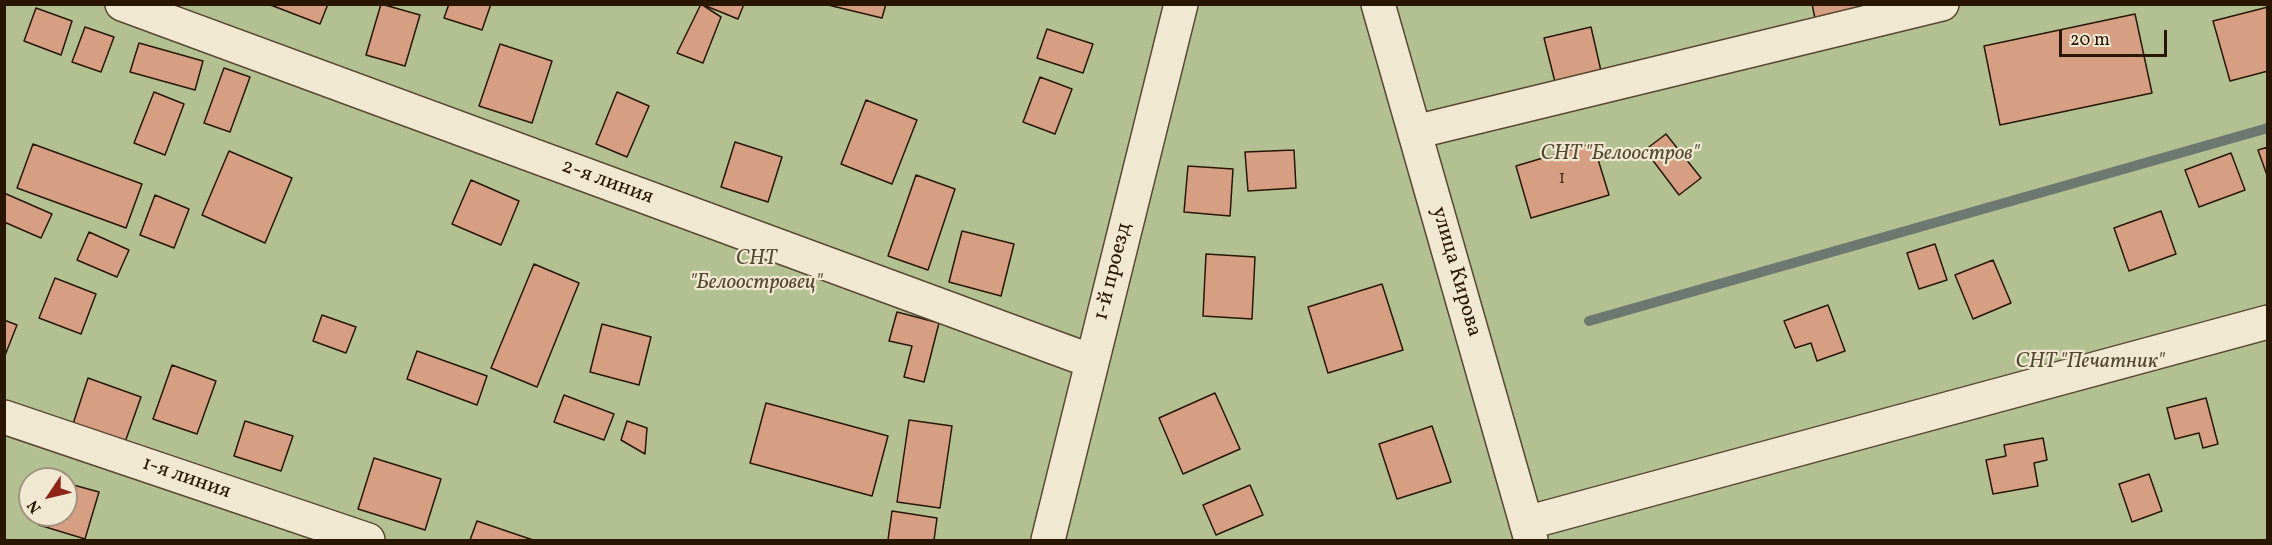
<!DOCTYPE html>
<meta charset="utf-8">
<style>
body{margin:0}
#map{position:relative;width:2272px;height:545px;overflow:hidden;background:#e9dbba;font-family:Vollkorn,serif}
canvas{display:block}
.frame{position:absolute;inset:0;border:6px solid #281603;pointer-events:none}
.north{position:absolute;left:18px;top:467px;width:60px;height:60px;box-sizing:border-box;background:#f1e8d2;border:2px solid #a1947f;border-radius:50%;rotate:235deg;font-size:16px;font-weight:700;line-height:24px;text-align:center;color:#281603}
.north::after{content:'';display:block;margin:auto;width:21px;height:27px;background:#8f2418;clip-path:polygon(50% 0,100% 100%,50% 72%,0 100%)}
.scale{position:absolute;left:2059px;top:30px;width:108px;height:27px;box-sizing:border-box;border:3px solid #281603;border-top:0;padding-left:8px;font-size:18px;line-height:21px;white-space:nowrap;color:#281603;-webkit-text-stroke:4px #f1e8d2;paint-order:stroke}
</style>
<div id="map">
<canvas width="2272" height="545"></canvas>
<div class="frame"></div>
<div class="north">N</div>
<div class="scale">20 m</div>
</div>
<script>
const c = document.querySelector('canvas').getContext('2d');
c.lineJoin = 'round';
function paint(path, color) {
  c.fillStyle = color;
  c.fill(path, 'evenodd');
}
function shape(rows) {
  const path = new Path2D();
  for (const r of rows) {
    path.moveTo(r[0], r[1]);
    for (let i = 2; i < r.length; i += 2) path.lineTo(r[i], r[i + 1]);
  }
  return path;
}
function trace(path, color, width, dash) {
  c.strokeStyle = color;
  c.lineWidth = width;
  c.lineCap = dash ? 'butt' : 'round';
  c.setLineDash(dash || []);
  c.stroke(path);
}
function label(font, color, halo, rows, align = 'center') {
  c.font = font + ' Vollkorn,serif';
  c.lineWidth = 4.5;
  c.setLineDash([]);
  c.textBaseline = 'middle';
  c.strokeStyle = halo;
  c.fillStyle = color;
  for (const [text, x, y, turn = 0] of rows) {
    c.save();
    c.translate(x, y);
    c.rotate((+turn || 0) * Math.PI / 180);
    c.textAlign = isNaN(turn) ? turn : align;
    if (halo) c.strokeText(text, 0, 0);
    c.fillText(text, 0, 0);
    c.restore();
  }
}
paint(shape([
 [4,5,2267,5,2267,540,5,540],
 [30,479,66,479,66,515,30,515]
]), '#b3c192');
trace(shape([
 [1589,321,2268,128]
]), '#6c7870', 10);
const building = shape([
 [268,4,328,4,320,24,268,4],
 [381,4,420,15,405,66,366,55,381,4],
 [449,4,491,4,482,30,444,18,449,4],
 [701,4,721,17,703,63,677,53,701,4],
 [701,4,744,4,738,19,701,4],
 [824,4,886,4,882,18,824,4],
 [1812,4,1869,4,1870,10,1816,23,1812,4],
 [2268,7,2268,71,2230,81,2213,21,2268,7],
 [36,8,72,21,61,55,24,41,36,8],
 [2135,14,2152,93,2000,125,1984,46,2135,14],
 [85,27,114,37,101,72,72,62,85,27],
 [1591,27,1601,71,1555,82,1544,38,1591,27],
 [1047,29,1093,44,1083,73,1037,58,1047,29],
 [139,43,203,61,195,90,130,72,139,43],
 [500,44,552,61,532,123,479,106,500,44],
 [224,68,250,77,230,132,204,123,224,68],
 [1040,77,1072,89,1055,134,1023,122,1040,77],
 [154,92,184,104,165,155,134,143,154,92],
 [617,92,649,106,627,157,596,144,617,92],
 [866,100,917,120,892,184,841,164,866,100],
 [1666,134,1701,178,1679,195,1645,150,1666,134],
 [735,142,782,157,768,202,721,187,735,142],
 [1593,143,1609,195,1531,218,1516,166,1593,143],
 [33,144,142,184,126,228,17,188,33,144],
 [2268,147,2268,178,2258,150,2268,147],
 [1294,150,1296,188,1248,191,1245,152,1294,150],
 [229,151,292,178,265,243,202,215,229,151],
 [2231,153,2245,190,2199,207,2185,170,2231,153],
 [1188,166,1233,169,1230,216,1184,212,1188,166],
 [916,175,955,189,928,270,888,256,916,175],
 [471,180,519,201,501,245,452,224,471,180],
 [4,193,52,214,41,238,4,222,4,193],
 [155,195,189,209,174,248,140,235,155,195],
 [2161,211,2176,254,2129,271,2114,228,2161,211],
 [962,231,1014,244,1001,296,949,282,962,231],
 [89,232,129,250,117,277,77,260,89,232],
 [1935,244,1947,280,1919,289,1907,253,1935,244],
 [1206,254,1255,257,1252,319,1203,316,1206,254],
 [1993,260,2011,303,1973,319,1955,275,1993,260],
 [534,264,579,283,537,387,491,368,534,264],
 [55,278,96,294,81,334,39,318,55,278],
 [1382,284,1403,350,1328,373,1308,307,1382,284],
 [1828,305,1845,351,1817,361,1811,343,1795,348,1784,321,1828,305],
 [897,312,939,323,924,382,904,377,912,346,889,341,897,312],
 [322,315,356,327,346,353,313,341,322,315],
 [4,320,17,325,4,358,4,320],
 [602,324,651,337,639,385,590,372,602,324],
 [417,351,487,376,477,405,407,379,417,351],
 [172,365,216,381,197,434,153,419,172,365],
 [88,378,141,397,124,445,72,427,88,378],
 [1215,393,1240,449,1183,474,1159,418,1215,393],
 [564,395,614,414,604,440,554,422,564,395],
 [2206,398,2218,444,2203,448,2199,433,2175,439,2167,408,2206,398],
 [766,403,888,436,872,496,750,463,766,403],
 [909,420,952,426,940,508,897,502,909,420],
 [245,421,293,436,281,471,234,456,245,421],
 [627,421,647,428,645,454,621,440,627,421],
 [1432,426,1451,482,1397,499,1379,444,1432,426],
 [2043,438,2047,460,2034,463,2038,486,1993,494,1986,460,2006,456,2004,445,2043,438],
 [374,458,441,479,425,530,358,509,374,458],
 [2149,474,2162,511,2132,522,2119,484,2149,474],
 [66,483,99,492,85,539,39,525,42,515,66,515,66,483],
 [1250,485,1263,515,1216,535,1203,505,1250,485],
 [892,511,937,518,934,540,888,540,892,511],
 [477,521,533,540,470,540,477,521]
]);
paint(building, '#d69f83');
trace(building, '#281603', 1.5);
const minor = shape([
 [122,4,1091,361],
 [1378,4,1531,540],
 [1415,132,1942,4],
 [4,417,368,540],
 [1526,523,2268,322],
 [1048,540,1181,4]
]);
trace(minor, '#584731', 36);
trace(minor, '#f1e8d2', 33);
label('18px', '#543823', null, [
 ["1",1562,180]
]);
label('italic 21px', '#52492e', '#f1e8d2', [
 ["СНТ \"Белоостров\"",1620,155],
 ["СНТ",756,260],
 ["\"Белоостровец\"",756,284],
 ["СНТ \"Печатник\"",2090,363]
]);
label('21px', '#281603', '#f1e8d2', [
 ["2-я линия",607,183,20],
 ["1-й проезд",1114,272,-76],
 ["улица Кирова",1455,272,74],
 ["1-я линия",186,479,19]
]);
</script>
